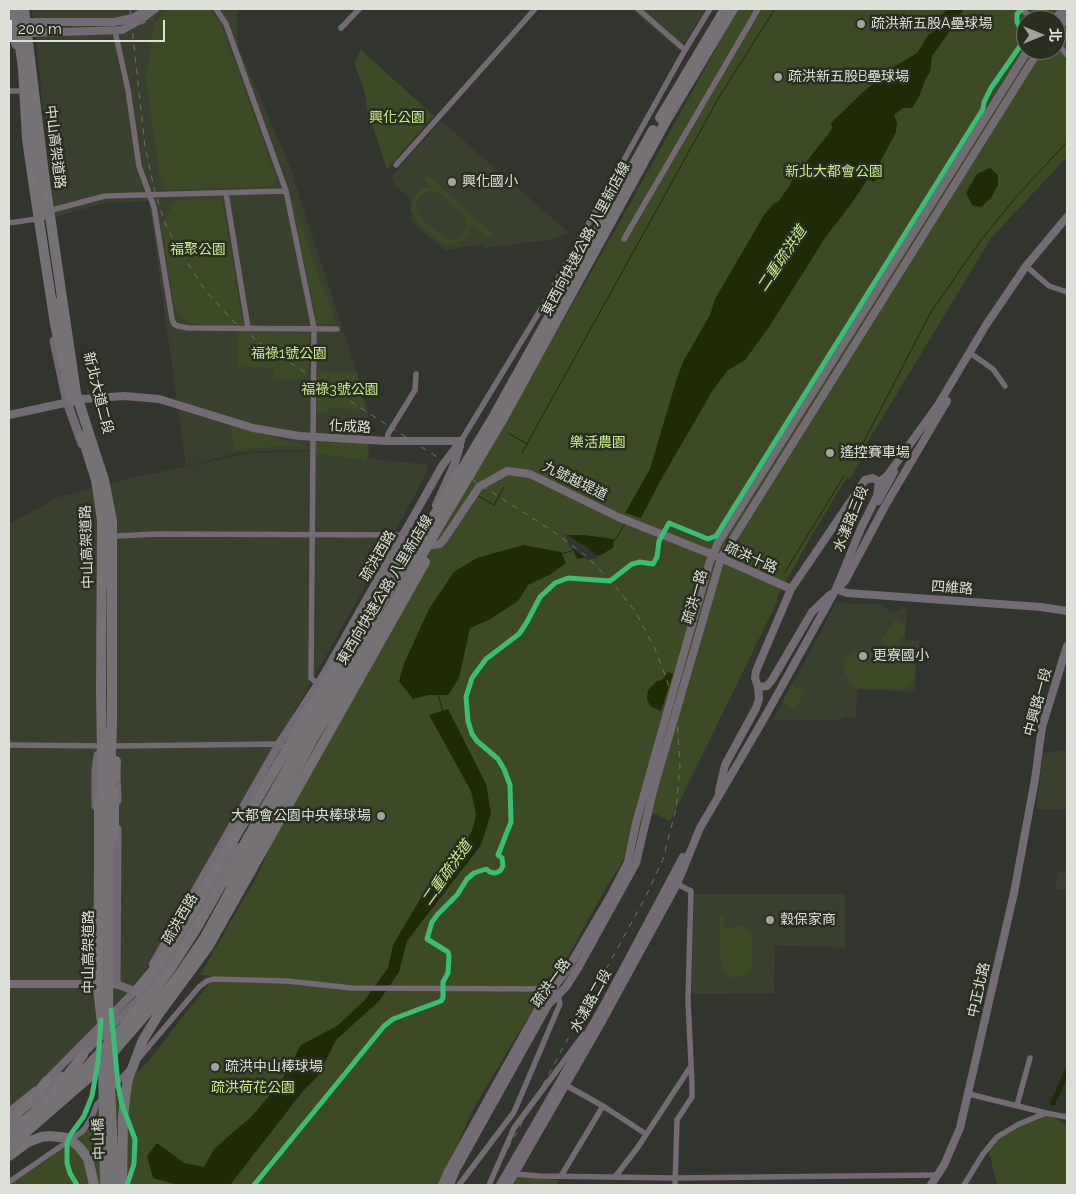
<!DOCTYPE html>
<meta charset="utf-8">
<style>
body{margin:0}
#map{position:relative;width:1076px;height:1194px;overflow:hidden;background:#32352e;font-family:Raleway,"Noto Sans TC",sans-serif}
canvas{display:block}
.frame{position:absolute;inset:0;border:10px solid #dce0d7;pointer-events:none}
.north{position:absolute;left:1016px;top:10px;width:50px;height:50px;box-sizing:border-box;background:#292e21;border:1px solid #71756a;border-radius:50%;rotate:90deg;font-size:14px;font-weight:700;line-height:20px;text-align:center;color:#dce0d7}
.north::after{content:'';display:block;margin:auto;width:18px;height:22px;background:#a0a49c;clip-path:polygon(50% 0,100% 100%,50% 72%,0 100%)}
.scale{position:absolute;left:10px;top:20px;width:155px;height:22px;box-sizing:border-box;border:2px solid #dce0d7;border-top:0;padding-left:6px;font-size:15px;line-height:18px;white-space:nowrap;color:#dce0d7;-webkit-text-stroke:4px #292e21;paint-order:stroke}
</style>
<div id="map">
<canvas width="1076" height="1194"></canvas>
<div class="frame"></div>
<div class="north">北</div>
<div class="scale">200 m</div>
</div>
<script>
const c = document.querySelector('canvas').getContext('2d');
c.lineJoin = 'round';
function paint(path, color) {
  c.fillStyle = color;
  c.fill(path, 'evenodd');
}
function shape(rows) {
  const path = new Path2D();
  for (const r of rows) {
    path.moveTo(r[0], r[1]);
    for (let i = 2; i < r.length; i += 2) path.lineTo(r[i], r[i + 1]);
  }
  return path;
}
function trace(path, color, width, dash) {
  c.strokeStyle = color;
  c.lineWidth = width;
  c.lineCap = dash ? 'butt' : 'round';
  c.setLineDash(dash || []);
  c.stroke(path);
}
function label(font, color, halo, rows, align = 'center') {
  c.font = font + ' Raleway,"Noto Sans TC",sans-serif';
  c.lineWidth = 5;
  c.setLineDash([]);
  c.textBaseline = 'middle';
  c.strokeStyle = halo;
  c.fillStyle = color;
  for (const [text, x, y, turn = 0] of rows) {
    c.save();
    c.translate(x, y);
    c.rotate((+turn || 0) * Math.PI / 180);
    c.textAlign = isNaN(turn) ? turn : align;
    if (halo) c.strokeText(text, 0, 0);
    c.fillText(text, 0, 0);
    c.restore();
  }
}
paint(shape([
 [32,9,237,9,238,46,290,167,357,373,368,411,369,456,305,450,242,452,186,466,149,201,105,203,55,217,45,130,37,45],
 [631,9,706,9,679,51],
 [441,121,569,233,555,239,484,248,483,244,445,250,412,222,409,197,395,186,391,177],
 [305,451,427,465,427,472,375,569,195,887,137,985,25,1098,9,1107,9,524,58,497,141,476,251,453],
 [836,603,879,604,893,613,903,607,907,608,905,640,920,641,916,662,915,692,857,689,856,717,844,717,840,720,773,720],
 [1067,750,1067,809,1036,809,1043,753],
 [1067,871,1067,889,1056,889,1057,873],
 [694,894,845,894,845,948,775,945,774,993,692,994]
]), '#39402e');
paint(shape([
 [168,9,210,9,221,24,276,177,274,186,166,190,160,179,146,79,154,23],
 [738,9,1067,9,1067,157,991,238,861,453,864,455,850,479,847,477,815,530,776,599,778,600,670,821,653,813,607,886,556,977,549,977,535,998,539,999,477,1102,438,1185,9,1185,50,1158,146,1064,211,981,214,976,200,975,257,876,302,775,613,234],
 [1026,20,1056,20,1056,50,1026,50],
 [361,50,434,116,387,169,367,109,365,93,354,63],
 [427,175,493,234,489,238,471,223,467,236,462,241,449,245,441,242,417,221,411,209,412,202,420,190,432,187,424,179],
 [431,191,441,194,464,216,467,226,463,235,459,239,454,240,444,239,417,214,416,204,418,199,422,195],
 [291,197,336,324,317,324],
 [222,199,243,324,199,324,188,322,178,315,174,305,161,225,176,200],
 [238,332,310,334,308,380,274,379,274,368,237,367],
 [318,372,357,373,366,410,329,408,326,413,317,413],
 [231,426,303,445,242,449,234,452],
 [316,442,368,444,367,460,316,454],
 [895,620,905,626,905,633,894,649,881,641],
 [862,650,898,651,907,655,914,664,915,668,915,673,910,684,907,687,898,689,856,688,852,685,844,672,844,663,846,658,851,654],
 [792,685,805,692,795,709,782,702],
 [719,914,724,915,724,929,740,925,749,931,752,936,752,968,748,973,741,977,732,978,721,969],
 [1045,1112,1066,1125,1067,1185,997,1185,988,1148,1010,1127],
 [518,1176,557,1180,557,1185,513,1185]
]), '#3c4b25');
paint(shape([
 [945,9,964,9,957,20,954,22,952,28,932,56,930,72,926,78,919,97,912,108,903,108,894,115,897,123,896,132,878,166,883,169,874,182,868,179,854,200,825,238,769,327,745,360,728,370,713,390,659,483,641,518,625,513,650,469,677,378,684,360,710,315,715,299,764,215,774,203,778,202,790,185,792,180,830,132,832,128,831,123,863,92,892,68,917,53,929,34,934,32,940,16,945,12],
 [990,168,998,175,998,185,991,198,981,207,972,205,966,193,977,174],
 [567,535,584,535,613,539,614,547,601,555,577,559],
 [523,545,561,552,566,563,551,574,528,585,518,601,489,620,470,628,459,678,448,695,428,695,413,699,399,681,403,666,429,609,454,572,477,558],
 [668,672,673,674,661,711,650,706,647,699,648,690,657,681,662,680],
 [448,709,486,784,491,813,481,845,407,941,399,972,379,1001,336,1040,318,1076,303,1091,230,1185,178,1185,153,1178,147,1156,157,1143,184,1163,204,1167,214,1149,252,1116,280,1083,301,1045,337,1026,364,1001,388,968,393,945,422,896,451,864,467,840,473,828,476,814,471,791,429,715]
]), '#1f2a07');
paint(shape([
 [565,534,585,546,599,558,588,560,569,546]
]), '#32352e');
trace(shape([
 [508,433,527,444],
 [859,451,931,312,981,240,1016,197,1067,142],
 [522,453,719,97,775,9],
 [478,496,494,505,504,487],
 [612,541,614,541,625,524],
 [561,554,574,550],
 [785,572,844,476],
 [438,694,443,712]
]), '#1f2a07', 1);
trace(shape([
 [1053,1103,1067,1071]
]), '#1f2a07', 5.5);
trace(shape([
 [216,9,226,24,286,191,314,328,311,678,318,684],
 [638,9,685,50],
 [1021,9,1035,20],
 [341,28,359,9],
 [115,31,128,90,139,166,154,207,172,319,174,324,178,326,188,328,337,329],
 [1056,42,1067,55],
 [9,91,21,91],
 [396,165,535,9],
 [226,193,248,328],
 [52,210,105,196,286,191],
 [9,223,36,219],
 [624,239,758,9],
 [1026,266,1049,286,1067,292],
 [970,353,993,369,1005,386],
 [387,441,388,434,415,390,416,374],
 [461,441,541,309,685,50,710,9],
 [117,536,157,534,403,535],
 [9,745,116,746,279,744,287,749],
 [673,882,691,891,688,1000,692,1084,692,1097,677,1120,675,1185],
 [139,1058,199,987,207,981,213,979,287,981,352,988,542,989,552,990,558,994,560,1004,514,1112,459,1185],
 [562,1083,603,1106,646,1134],
 [111,1089,130,1069],
 [969,1094,1046,1113,1067,1117],
 [1017,1105,1030,1058],
 [515,1174,540,1176,675,1178,938,1175],
 [561,1176,603,1106],
 [615,1177,638,1147,691,1066],
 [9,1182,83,1131,92,1117,97,1104,103,1098],
 [489,1185,514,1128,584,1034],
 [964,1185,983,1154,997,1137,1019,1124,1046,1113]
]), '#736a73', 5.5);
trace(shape([
 [1053,20,1065,9],
 [23,21,27,22,114,22,133,18,146,10],
 [1056,30,1067,18],
 [9,36,30,33,122,30,140,20,155,9],
 [9,415,83,399,124,396,159,399,253,428,299,436,387,441,461,441],
 [878,501,894,472],
 [436,505,455,463,460,446],
 [426,541,432,545,440,544,445,538,479,487,507,471,530,474,618,517,721,558,791,589],
 [839,587,845,581,885,506,947,401],
 [836,589,847,593,1041,607,1067,611],
 [830,595,812,612,772,680,767,686,758,687,755,678,756,671,791,589,865,480,873,478,879,482],
 [719,791,725,765,756,708,759,699,758,687],
 [153,964,279,744,323,676,442,466,461,441],
 [9,984,116,984,140,993],
 [80,1057,143,995,169,962,189,931,235,846],
 [44,1083,139,987],
 [33,1105,62,1076],
 [9,1112,35,1091],
 [9,1126,19,1118],
 [442,1185,448,1171,541,1004,567,970,611,895,628,862,636,823,709,564,718,543,1028,50],
 [450,1185,456,1170,548,1005,566,987,578,968,636,863,653,791,721,558,1039,50],
 [500,1185,603,1007,683,857],
 [508,1185,600,1025,677,884,700,828,762,722,836,589,861,528,877,496,879,482,887,476,938,405,986,325,1026,266,1067,217],
 [931,1185,944,1165,960,1128,1014,893,1035,779,1042,727,1067,646]
]), '#746c74', 8);
trace(shape([
 [9,15,16,45],
 [54,341,67,402,82,444],
 [116,772,117,801],
 [96,806,96,771,98,755],
 [116,984,117,829]
]), '#726a72', 9);
trace(shape([
 [29,85,43,215],
 [57,303,63,338],
 [106,527,107,582],
 [115,778,116,761],
 [114,836,114,793],
 [99,861,99,800],
 [228,882,249,847],
 [136,991,166,955,208,883],
 [55,1091,83,1055],
 [9,1120,28,1104,47,1081]
]), '#757174', 10);
trace(shape([
 [130,9,145,147,155,192,165,223,176,245,205,290,233,321,264,346,551,530,585,555,612,582,635,611,655,649,667,680,677,719,680,767,676,809,663,859,645,898,488,1185],
 [9,31,23,27,36,26,142,24,153,19]
]), '#727071', 1, [6, 6]);
trace(shape([
 [15,9,23,69,27,139,36,201,55,324,72,401],
 [24,9,45,182,76,393,104,480,112,521,112,724,109,809,108,1031,114,1185],
 [660,118,725,9],
 [82,436,96,480,102,520,101,693,103,809],
 [99,861,98,988,103,1033],
 [208,883,409,542,423,524],
 [103,1059,105,1185],
 [9,1134,88,1066,122,1029,169,971,196,929,381,604,494,416,653,130],
 [9,1147,86,1080,110,1056,177,978,205,937,313,739,502,420,666,121,733,9],
 [9,1156,28,1142,41,1137,50,1136,68,1138,79,1147,88,1158,94,1185],
 [122,1185,123,1118,125,1098,128,1079,143,1040,158,1015,208,947,425,562]
]), '#757174', 10);
trace(shape([
 [111,1010,118,1085,122,1105,135,1139,134,1164,127,1185],
 [77,1185,70,1173,67,1163,67,1143,71,1134,84,1116,92,1096,98,1062,101,1020],
 [254,1185,384,1026,393,1019,441,1001,443,998,443,982,448,973,449,956,448,952,427,939,432,922,438,914,457,895,467,879,474,873,486,869,490,872,495,873,500,871,503,866,502,858,498,855,511,822,510,785,504,769,498,759,477,741,472,734,468,721,466,697,472,678,486,659,519,634,527,622,540,597,555,583,568,578,610,581,632,564,640,562,653,564,657,557,659,541,669,523,708,539,716,536,983,109,984,102,991,88,1023,42,1023,34,1017,22,1017,14,1022,9]
]), '#3abd76', 5);
for (const [x, y, r, color] of [
 [861,24,5,"#a0a49c"],
 [778,77,5,"#a0a49c"],
 [452,182,5,"#a0a49c"],
 [830,453,5,"#a0a49c"],
 [863,656,5,"#a0a49c"],
 [381,816,5,"#a0a49c"],
 [770,920,5,"#a0a49c"],
 [215,1067,5,"#a0a49c"]
]) {
  const dot = new Path2D();
  dot.arc(x, y, r, 0, 2 * Math.PI);
  c.fillStyle = color;
  c.fill(dot);
  trace(dot, '#292e21', 2);
}
label('14px', '#dce0d7', '#292e21', [
 ["疏洪新五股A壘球場",871,24],
 ["疏洪新五股B壘球場",788,77],
 ["興化國小",462,182],
 ["遙控賽車場",840,453],
 ["更寮國小",873,656],
 ["大都會公園中央棒球場",371,816,"right"],
 ["穀保家商",780,920],
 ["疏洪中山棒球場",225,1067]
], 'left');
label('14px', '#c6ec88', '#292e21', [
 ["興化公園",397,118],
 ["新北大都會公園",834,172],
 ["福聚公園",198,250],
 ["福祿1號公園",289,354],
 ["福祿3號公園",340,390],
 ["樂活農園",598,443],
 ["疏洪荷花公園",253,1088]
]);
label('14px', '#dce0d7', '#292e21', [
 ["中山高架道路",55,147,83],
 ["東西向快速公路 八里新店線",586,239,-62],
 ["新北大道二段",98,393,76],
 ["化成路",350,427,3],
 ["九號越堤道",575,481,26],
 ["水漾路三段",851,519,-68],
 ["中山高架道路",87,547,-92],
 ["疏洪西路",378,556,-60],
 ["疏洪十路",751,558,24],
 ["四維路",952,588,4],
 ["東西向快速公路 八里新店線",385,590,-59],
 ["疏洪一路",695,597,-74],
 ["中興路一段",1038,702,-75],
 ["疏洪西路",180,919,-60],
 ["中山高架道路",89,952,-90],
 ["疏洪一路",551,983,-55],
 ["中正北路",979,990,-77],
 ["水漾路二段",591,1001,-61],
 ["中山橋",99,1139,-92]
]);
label('italic 15px', '#c7ed89', '#292e21', [
 ["二重疏洪道",782,259,-56],
 ["二重疏洪道",447,873,-55]
]);
</script>
